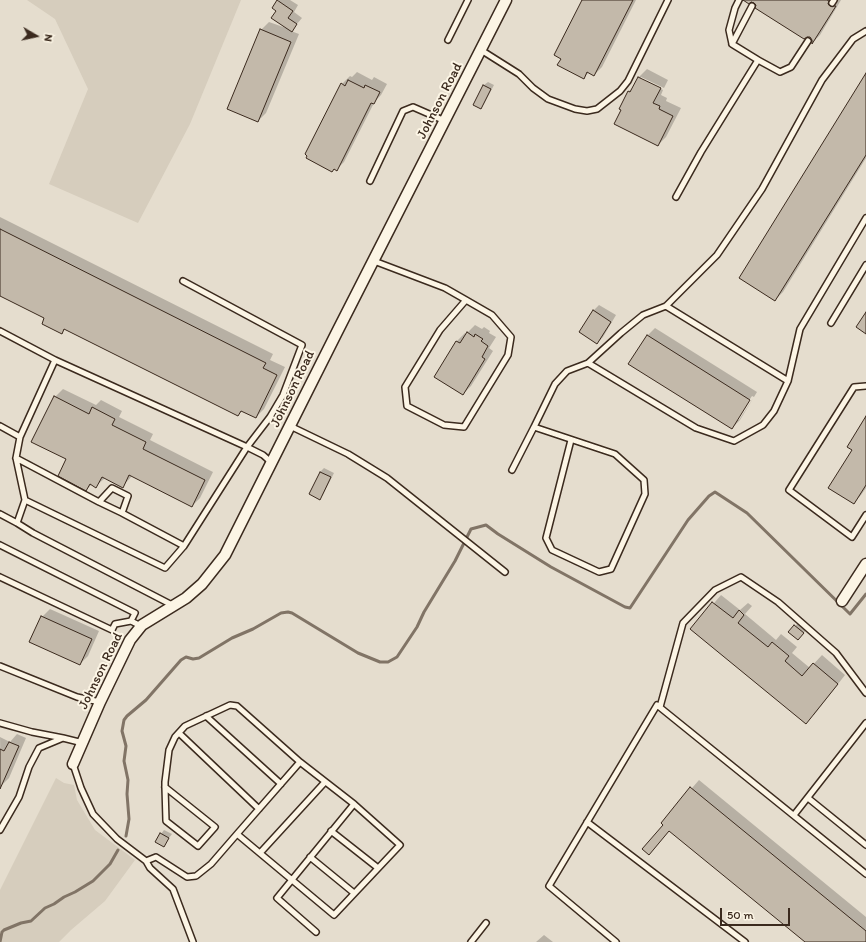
<!DOCTYPE html>
<style>
body{margin:0}
#map{position:relative;width:866px;height:942px;overflow:hidden;background:#f4eddd;font-family:Itim,sans-serif}
canvas{display:block}
.north{position:absolute;left:16px;top:16px;width:40px;height:40px;-webkit-text-stroke:3px #fcf5e5;paint-order:stroke;rotate:99deg;font-size:11px;font-weight:700;line-height:16px;text-align:center;color:#3b2a1e}
.north::after{content:'';display:block;margin:auto;width:14px;height:18px;background:#3b2a1e;clip-path:polygon(50% 0,100% 100%,50% 72%,0 100%)}
.scale{position:absolute;left:720px;top:908px;width:70px;height:18px;box-sizing:border-box;border:2px solid #3b2a1e;border-top:0;padding-left:5px;font-size:12px;line-height:14px;white-space:nowrap;color:#3b2a1e;-webkit-text-stroke:3px #fcf5e5;paint-order:stroke}
</style>
<div id="map">
<canvas width="866" height="942"></canvas>
<div class="north">N</div>
<div class="scale">50 m</div>
</div>
<script>
const c = document.querySelector('canvas').getContext('2d');
c.lineJoin = 'round';
function paint(path, color) {
  c.fillStyle = color;
  c.fill(path, 'evenodd');
}
function shape(rows) {
  const path = new Path2D();
  for (const r of rows) {
    path.moveTo(r[0], r[1]);
    for (let i = 2; i < r.length; i += 2) path.lineTo(r[i], r[i + 1]);
  }
  return path;
}
function trace(path, color, width, dash) {
  c.strokeStyle = color;
  c.lineWidth = width;
  c.lineCap = dash ? 'butt' : 'round';
  c.setLineDash(dash || []);
  c.stroke(path);
}
function label(font, color, halo, rows, align = 'center') {
  c.font = font + ' Itim,sans-serif';
  c.lineWidth = 4;
  c.setLineDash([]);
  c.textBaseline = 'middle';
  c.strokeStyle = halo;
  c.fillStyle = color;
  for (const [text, x, y, turn = 0] of rows) {
    c.save();
    c.translate(x, y);
    c.rotate((+turn || 0) * Math.PI / 180);
    c.textAlign = isNaN(turn) ? turn : align;
    if (halo) c.strokeText(text, 0, 0);
    c.fillText(text, 0, 0);
    c.restore();
  }
}
paint(shape([
 [0,0,866,0,866,942,0,942]
]), '#e5ddce');
paint(shape([
 [27,0,241,0,190,124,138,223,49,184,88,89,55,19],
 [56,778,64,783,74,785,77,800,95,830,135,860,105,901,71,930,59,942,0,942,0,890]
]), '#d6cdbd');
paint(shape([
 [279,0,290,0,298,5,294,12,302,18,291,31,299,34,266,113,258,121,261,30,269,22,289,29,277,10],
 [583,0,636,0,602,67,594,75,589,72,584,78,562,58],
 [751,0,841,0,820,35,813,42,810,36,757,5],
 [647,69,668,80,664,88,641,77,641,79,663,90,661,95,667,98,666,101,681,108,666,137,658,145,621,108,629,91,635,86,639,77],
 [357,72,372,80,374,77,387,84,381,95,375,101,344,162,336,170,342,84,350,76,352,77],
 [866,75,866,158,783,292,775,300],
 [488,82,494,85,484,104,481,108,474,104,484,85],
 [0,217,273,354,270,360,285,367,264,409,256,417,243,410,238,415,66,328,62,333,46,317,0,294],
 [599,305,616,315,603,337,597,343,593,311],
 [475,325,482,329,484,327,490,331,489,333,496,337,489,348,493,351,471,386,463,394,457,341,465,333,466,334],
 [655,328,757,392,740,420,732,428,647,336],
 [752,396,754,397,739,420,736,420],
 [63,389,96,405,101,400,122,411,119,417,153,434,150,440,213,472,200,498,192,506,132,476,122,487,105,478,96,486,92,484,86,490,67,459,55,397],
 [866,418,866,488,861,495,854,503],
 [324,468,334,473,323,495,320,498,310,494,320,472],
 [721,595,740,610,748,603,752,606,745,614,776,640,781,634,797,647,792,653,810,668,822,655,845,675,814,715,692,629],
 [50,609,99,631,88,656,80,664,42,617],
 [799,622,807,629,802,635,790,632],
 [17,734,26,738,9,778,1,786,0,737,10,742],
 [699,780,866,917,866,942,807,942,670,830,649,854,664,825,662,823],
 [164,830,172,834,163,846,161,834],
 [544,935,553,942,536,942]
]), '#0003');
trace(shape([
 [126,836,129,819,127,794,128,780,124,761,126,746,122,731,124,720,127,716,146,700,181,660,186,657,193,659,199,658,232,638,253,629,281,613,288,612,292,613,358,653,380,662,388,662,397,657,417,627,424,612,455,561,471,529,486,525,498,534,551,567,625,607,630,608,688,520,709,496,715,492,747,513,850,614,866,594],
 [0,942,2,932,4,930,21,923,31,921,45,908,54,904,64,897,75,892,93,881,110,864,118,850]
]), '#817466', 3);
const building = shape([
 [277,0,293,11,288,18,297,24,292,32,271,18,276,11,272,8,277,0],
 [582,0,633,0,594,76,587,72,584,79,557,65,561,59,554,55,582,0],
 [743,0,827,0,829,1,828,4,830,6,836,6,812,44,812,40,810,37,807,37,804,39,755,8,756,5,754,3,751,2,749,4,743,0],
 [260,29,291,42,258,122,227,109,260,29],
 [866,73,866,155,775,301,739,278,866,73],
 [638,77,661,88,653,103,660,106,659,109,673,116,658,146,614,124,621,110,619,109,628,91,630,92,638,77],
 [348,80,364,88,365,85,380,92,374,104,371,103,337,171,334,169,332,172,306,158,307,156,305,154,341,83,345,86,348,80],
 [483,85,491,89,481,109,473,105,483,85],
 [0,229,266,363,263,368,277,375,256,418,241,411,238,416,64,329,62,334,42,324,44,318,0,296,0,229],
 [593,310,611,322,597,344,579,332,593,310],
 [866,312,866,334,856,327,866,312],
 [467,332,474,337,475,334,483,339,481,341,488,346,482,357,485,359,463,395,434,377,456,341,460,343,467,332],
 [647,335,750,400,732,429,628,364,647,335],
 [54,396,89,414,92,407,115,419,112,425,146,442,143,449,205,480,192,507,129,475,123,488,102,477,96,488,90,484,86,491,58,476,66,459,31,442,54,396],
 [866,416,866,485,854,504,828,488,852,450,847,447,866,416],
 [320,472,331,477,320,500,309,494,320,472],
 [712,602,733,618,739,610,744,615,738,623,768,647,772,642,789,656,785,661,802,676,813,663,838,684,806,724,690,629,712,602],
 [41,616,92,639,80,665,29,642,41,616],
 [794,625,804,633,798,640,788,632,794,625],
 [9,742,19,746,0,789,0,749,4,751,9,742],
 [690,787,866,931,866,942,805,942,669,831,649,855,642,849,663,825,661,823,690,787],
 [160,833,169,838,164,847,155,842,160,833]
]);
paint(building, '#c3b9aa');
trace(building, '#3b2a1e', 1);
const service = shape([
 [739,0,735,8,729,30,732,44,758,60,780,72,791,67,808,41],
 [832,3,834,0],
 [866,31,853,39,822,80,762,189,717,255,666,306,643,315,621,333,588,363,696,428,734,441,763,425,774,411,788,381,800,329,866,218],
 [448,40,468,0],
 [732,44,752,6],
 [481,50,519,74,533,88,548,99,575,109,587,111,597,109,620,91,628,81,668,0],
 [370,181,403,111,413,107,445,121],
 [676,197,701,152,758,60],
 [374,261,445,288,466,300,492,315,511,337,508,355,464,427,444,425,407,406,405,387,440,330,466,300],
 [666,306,788,381],
 [831,323,866,265],
 [0,331,55,360,20,437,0,426],
 [55,360,247,447,263,455,272,463],
 [866,386,854,387,789,490,852,537,866,515],
 [290,426,348,454,387,478,505,572],
 [20,437,16,458,25,500,17,523,33,533,172,605],
 [571,440,546,538,552,550,599,572,611,569,645,494,644,480,615,454,534,427,555,384,567,371,588,363],
 [16,458,99,502,112,488,128,496,122,513,99,502],
 [512,470,534,427],
 [25,500,165,568,184,546,247,447,270,417,283,395,302,345,183,281],
 [122,513,184,546],
 [0,514,17,523],
 [0,545,135,613,131,621],
 [0,577,112,630,115,624,131,621,141,626],
 [0,666,77,697,100,702],
 [660,707,683,623,715,590,741,577,778,602,836,653,866,693],
 [206,716,281,784],
 [0,723,32,732,63,738,39,748,29,767,19,797,0,830],
 [179,733,259,809],
 [63,738,83,743],
 [73,764,81,788,93,814,117,839,146,861,156,857,187,877,196,876,211,864,237,834,300,762,354,804,400,845,334,915,237,834],
 [165,787,215,827,198,846,166,821,165,787,165,782,169,750,175,737,185,726,230,705,237,706,300,762],
 [808,798,866,845],
 [794,815,866,723],
 [587,822,745,942],
 [331,831,378,868],
 [260,853,325,782],
 [310,857,354,893],
 [146,861,150,868,173,889,193,942],
 [316,932,277,898,354,804],
 [471,942,486,923],
 [616,942,549,886,657,705,866,874]
]);
const minor = shape([
 [842,601,866,564],
 [73,764,100,702,130,640,142,625,186,598,202,584,225,555,337,332,506,0]
]);
trace(service, '#3b2a1e', 8);
trace(minor, '#3b2a1e', 13);
trace(service, '#fcf5e5', 5);
trace(minor, '#fcf5e5', 10);
label('14px', '#3b2a1e', '#fcf5e5', [
 ["Johnson Road",440,101,-63],
 ["Johnson Road",293,389,-64],
 ["Johnson Road",101,671,-64]
]);
</script>
